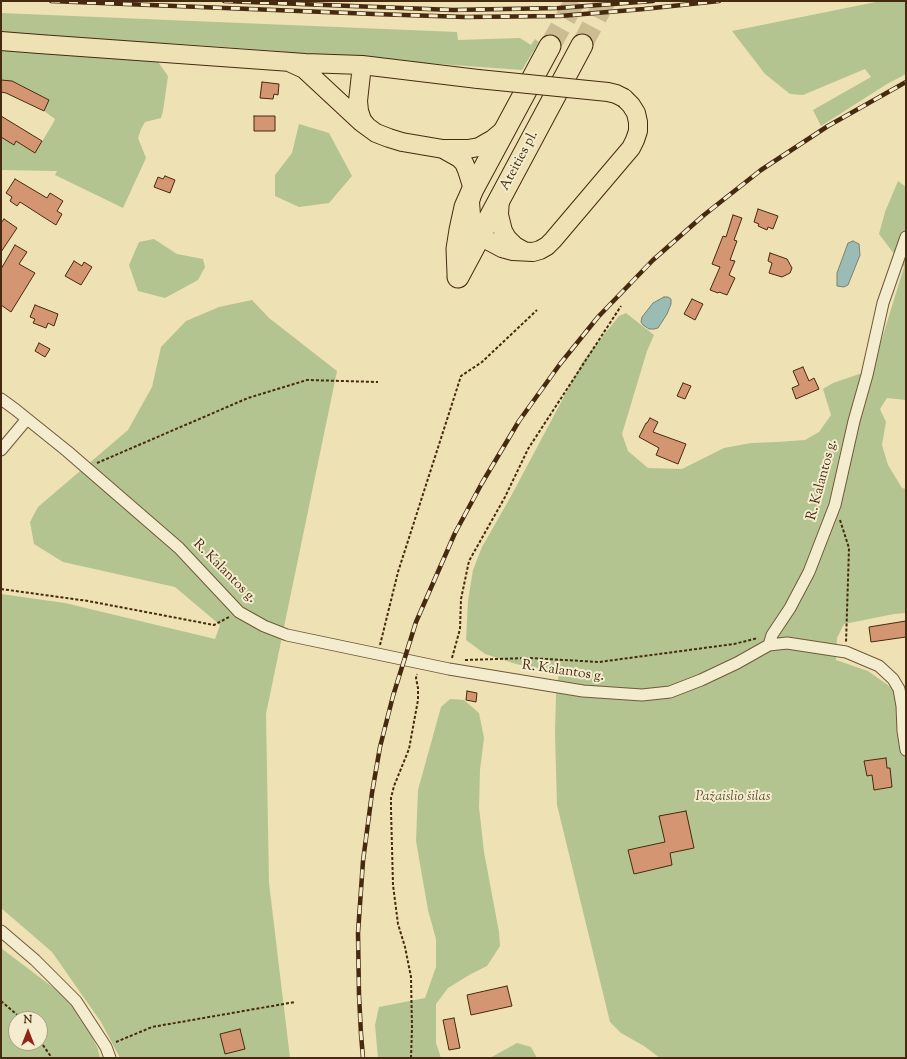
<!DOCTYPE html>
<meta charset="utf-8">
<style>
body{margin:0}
#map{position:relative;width:907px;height:1059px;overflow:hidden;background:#eee1b3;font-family:"Sorts Mill Goudy",serif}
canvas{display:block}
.frame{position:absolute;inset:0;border:2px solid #462a10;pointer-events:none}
.north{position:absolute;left:8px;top:1011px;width:40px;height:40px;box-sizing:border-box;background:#f4ecce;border:1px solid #ae9e82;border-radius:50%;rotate:0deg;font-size:11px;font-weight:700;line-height:16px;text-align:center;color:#462a10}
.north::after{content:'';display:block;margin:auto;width:14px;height:18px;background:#8f2418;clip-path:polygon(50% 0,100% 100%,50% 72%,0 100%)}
</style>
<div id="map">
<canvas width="907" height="1059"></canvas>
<div class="frame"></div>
<div class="north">N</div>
</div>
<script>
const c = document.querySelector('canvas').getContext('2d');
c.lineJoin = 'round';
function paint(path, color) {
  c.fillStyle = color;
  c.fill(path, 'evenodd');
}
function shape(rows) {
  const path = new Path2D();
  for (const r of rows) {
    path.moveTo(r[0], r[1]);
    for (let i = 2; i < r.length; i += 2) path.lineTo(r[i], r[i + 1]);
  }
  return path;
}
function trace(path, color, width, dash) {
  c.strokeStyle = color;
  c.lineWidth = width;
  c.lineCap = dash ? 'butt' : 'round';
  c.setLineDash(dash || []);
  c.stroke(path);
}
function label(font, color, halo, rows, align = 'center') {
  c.font = font + ' "Sorts Mill Goudy",serif';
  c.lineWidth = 4;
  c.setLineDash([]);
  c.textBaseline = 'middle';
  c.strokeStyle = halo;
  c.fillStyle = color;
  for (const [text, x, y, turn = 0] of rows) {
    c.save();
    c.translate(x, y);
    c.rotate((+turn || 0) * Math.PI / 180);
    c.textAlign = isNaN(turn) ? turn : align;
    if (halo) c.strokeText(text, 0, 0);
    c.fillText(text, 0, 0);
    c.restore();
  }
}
paint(shape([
 [881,1,906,1,906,74,887,84,821,126,813,110,871,77,865,69,803,95,790,94,765,74,732,31],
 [1,13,457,32,458,40,520,38,531,45,535,39,539,42,522,70,300,54,278,51,182,44,40,37,1,33],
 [1,50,158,62,168,76,163,111,161,118,145,122,141,129,138,138,146,158,123,208,55,175,57,171,1,170,1,137,14,145,16,141,35,153,52,125,55,119,44,111,49,100,12,81,1,80],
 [299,124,329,133,352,176,329,203,299,207,275,196,275,175,292,153],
 [898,181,906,187,906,400,887,398,880,409,886,422,882,445,888,465,902,488,906,489,906,613,894,614,844,624,837,638,836,660,868,671,906,698,906,1058,660,1058,644,1046,621,1033,610,1022,557,805,555,733,556,695,559,672,516,664,485,654,466,640,468,601,473,570,482,547,510,498,583,361,619,316,626,313,654,335,647,351,622,434,628,451,648,468,682,469,724,448,751,443,777,442,805,440,819,432,831,415,823,389,833,383,871,370,880,345,904,267,879,234,885,212],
 [154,239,177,254,203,259,205,267,198,280,165,298,138,291,129,265,139,242],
 [252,300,269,318,337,371,266,714,269,883,290,1058,120,1058,101,1022,52,952,1,908,1,594,65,603,215,639,220,625,175,587,63,562,34,544,30,522,38,507,128,430,152,387,161,347,186,321,219,307],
 [450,699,464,700,479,713,484,738,480,770,479,807,484,852,499,932,500,946,487,966,471,974,448,988,436,1004,436,1043,441,1058,378,1058,375,1025,379,1007,425,998,436,967,436,939,428,910,416,841,418,790,441,707],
 [1,948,67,998,87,1027,98,1049,100,1058,1,1058],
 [16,1019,40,1019,40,1043,16,1043],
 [517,1043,531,1047,537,1058,490,1058]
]), '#b4c490');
const water = shape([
 [853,241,859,244,860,255,848,285,844,287,837,286,837,273,848,243,853,241],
 [664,297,668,297,671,299,671,304,667,314,658,328,654,329,649,329,643,325,641,322,642,317,653,303,664,297]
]);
paint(water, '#9bbcb4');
trace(water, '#798272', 1);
const building = shape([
 [1,80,12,81,49,100,44,111,6,93,1,92,1,80],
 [262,82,279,84,278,95,274,94,273,99,260,98,262,82],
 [1,116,42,141,35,153,16,141,14,145,1,137,1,116],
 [254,116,275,116,275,131,254,131,254,116],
 [165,176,175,180,170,193,154,187,158,177,163,179,165,176],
 [15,179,47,198,50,193,63,201,57,211,62,214,56,225,20,202,17,206,10,201,12,197,6,193,15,179],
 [758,209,778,216,773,229,768,227,767,230,758,226,759,224,754,222,758,209],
 [733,215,742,218,734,240,737,241,730,260,735,261,729,275,735,278,727,295,719,292,718,293,710,290,720,267,712,264,723,236,726,237,733,215],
 [4,219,17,228,1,252,1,223,4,219],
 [15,245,27,252,19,264,35,273,11,312,1,305,1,269,15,245],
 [770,253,787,259,792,268,790,273,782,277,769,273,772,263,768,261,770,253],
 [74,261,82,266,84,262,92,267,81,285,65,276,74,261],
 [692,299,703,304,695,320,684,314,692,299],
 [35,305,58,314,54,326,48,323,46,328,33,323,35,319,30,317,35,305],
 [39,343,50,349,45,357,35,351,39,343],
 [803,367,809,381,814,378,819,389,796,399,792,388,799,385,793,371,803,367],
 [683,383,691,386,685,399,677,396,683,383],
 [650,418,658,422,653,432,686,444,678,464,656,455,659,448,639,437,646,423,647,423,650,418],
 [906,621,906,637,871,642,869,627,906,621],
 [467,691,477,693,476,702,466,700,467,691],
 [886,758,887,768,890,768,892,787,874,790,872,775,867,776,864,761,886,758],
 [686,811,694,848,670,853,672,865,634,874,628,850,665,842,659,816,686,811],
 [507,986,512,1006,471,1015,467,995,507,986],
 [454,1018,460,1048,449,1050,443,1020,454,1018],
 [240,1029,245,1049,225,1054,220,1034,240,1029]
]);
paint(building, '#d49573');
trace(building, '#462a10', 1);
trace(shape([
 [582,45,605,1],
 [550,46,575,1]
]), '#ccbc92', 21, [21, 10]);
const street = shape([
 [1,399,16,410,67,451,179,548,239,612,264,626,287,635,449,669,583,691,642,695,670,692,701,680,737,663,769,645,787,643,846,652,879,666,893,679,899,689,902,706,903,731,906,750],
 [1,450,27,419],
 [769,645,772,635,790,608,809,572,835,505,854,421,867,375,883,303,906,237],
 [1,931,35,960,76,1001,106,1047,110,1058]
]);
const primary = shape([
 [1,41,39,44,305,63,362,65,478,79],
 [291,63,304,69,361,122,376,133,389,138,402,142,443,149,468,149,479,147,493,139,505,129],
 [362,65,358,101,359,111,362,120,366,125],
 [443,149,459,158,464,163,467,170,473,189,470,202,471,215,474,226,480,234,487,240,502,248,513,251,533,252,540,250,547,246,553,240,631,148,635,140,638,131,638,122,636,113,631,105,624,98],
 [500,197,499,215,503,231,507,238,515,246,524,251]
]);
const highway = shape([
 [458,274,457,249,460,230,465,207,473,189,550,46],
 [458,277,582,45]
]);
trace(street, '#705839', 13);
trace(primary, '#462a10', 20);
trace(highway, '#462a10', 23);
trace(shape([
 [97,463,248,398,307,380,378,382],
 [840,520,849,548,846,643],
 [1,589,88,601,214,625,229,617],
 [380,645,398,572,461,376,482,362,537,310],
 [452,658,460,629,461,599,469,561,505,497,528,449,621,306],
 [465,660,529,658,599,662,734,644,758,638],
 [1,1001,22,1019],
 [40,1041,52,1058],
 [116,1042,152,1027,295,1002],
 [411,1058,412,1028,411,977,405,947,398,924,393,885,391,810,391,798,394,786,409,749,418,700,418,688,416,678,417,674]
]), '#462a10', 2, [3, 2]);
trace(street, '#f4ecce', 11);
trace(primary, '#eee1b3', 18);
trace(highway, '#eee1b3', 21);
const rail = shape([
 [51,1,374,14,465,17,560,16,644,9,719,1],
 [224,1,453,10,559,8,653,1],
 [363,1058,361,1034,359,995,358,933,363,861,372,793,380,747,393,696,416,622,455,533,482,483,519,421,560,364,598,317,653,260,704,215,761,170,828,126,906,82]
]);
trace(rail, '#462a10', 4.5);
trace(rail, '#f4ecce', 3, [9]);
const primaryBridge = shape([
 [478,79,608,92,616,94,624,98]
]);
trace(primaryBridge, '#462a10', 20, []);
trace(primaryBridge, '#eee1b3', 18);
label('14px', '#462a10', '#f4ecce', [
 ["Ateities pl.",520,161,-62],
 ["R. Kalantos g.",823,480,-75],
 ["R. Kalantos g.",224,572,45],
 ["R. Kalantos g.",563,672,8]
]);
label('italic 14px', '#625030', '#f4ecce', [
 ["Pažaislio šilas",733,798]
]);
</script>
